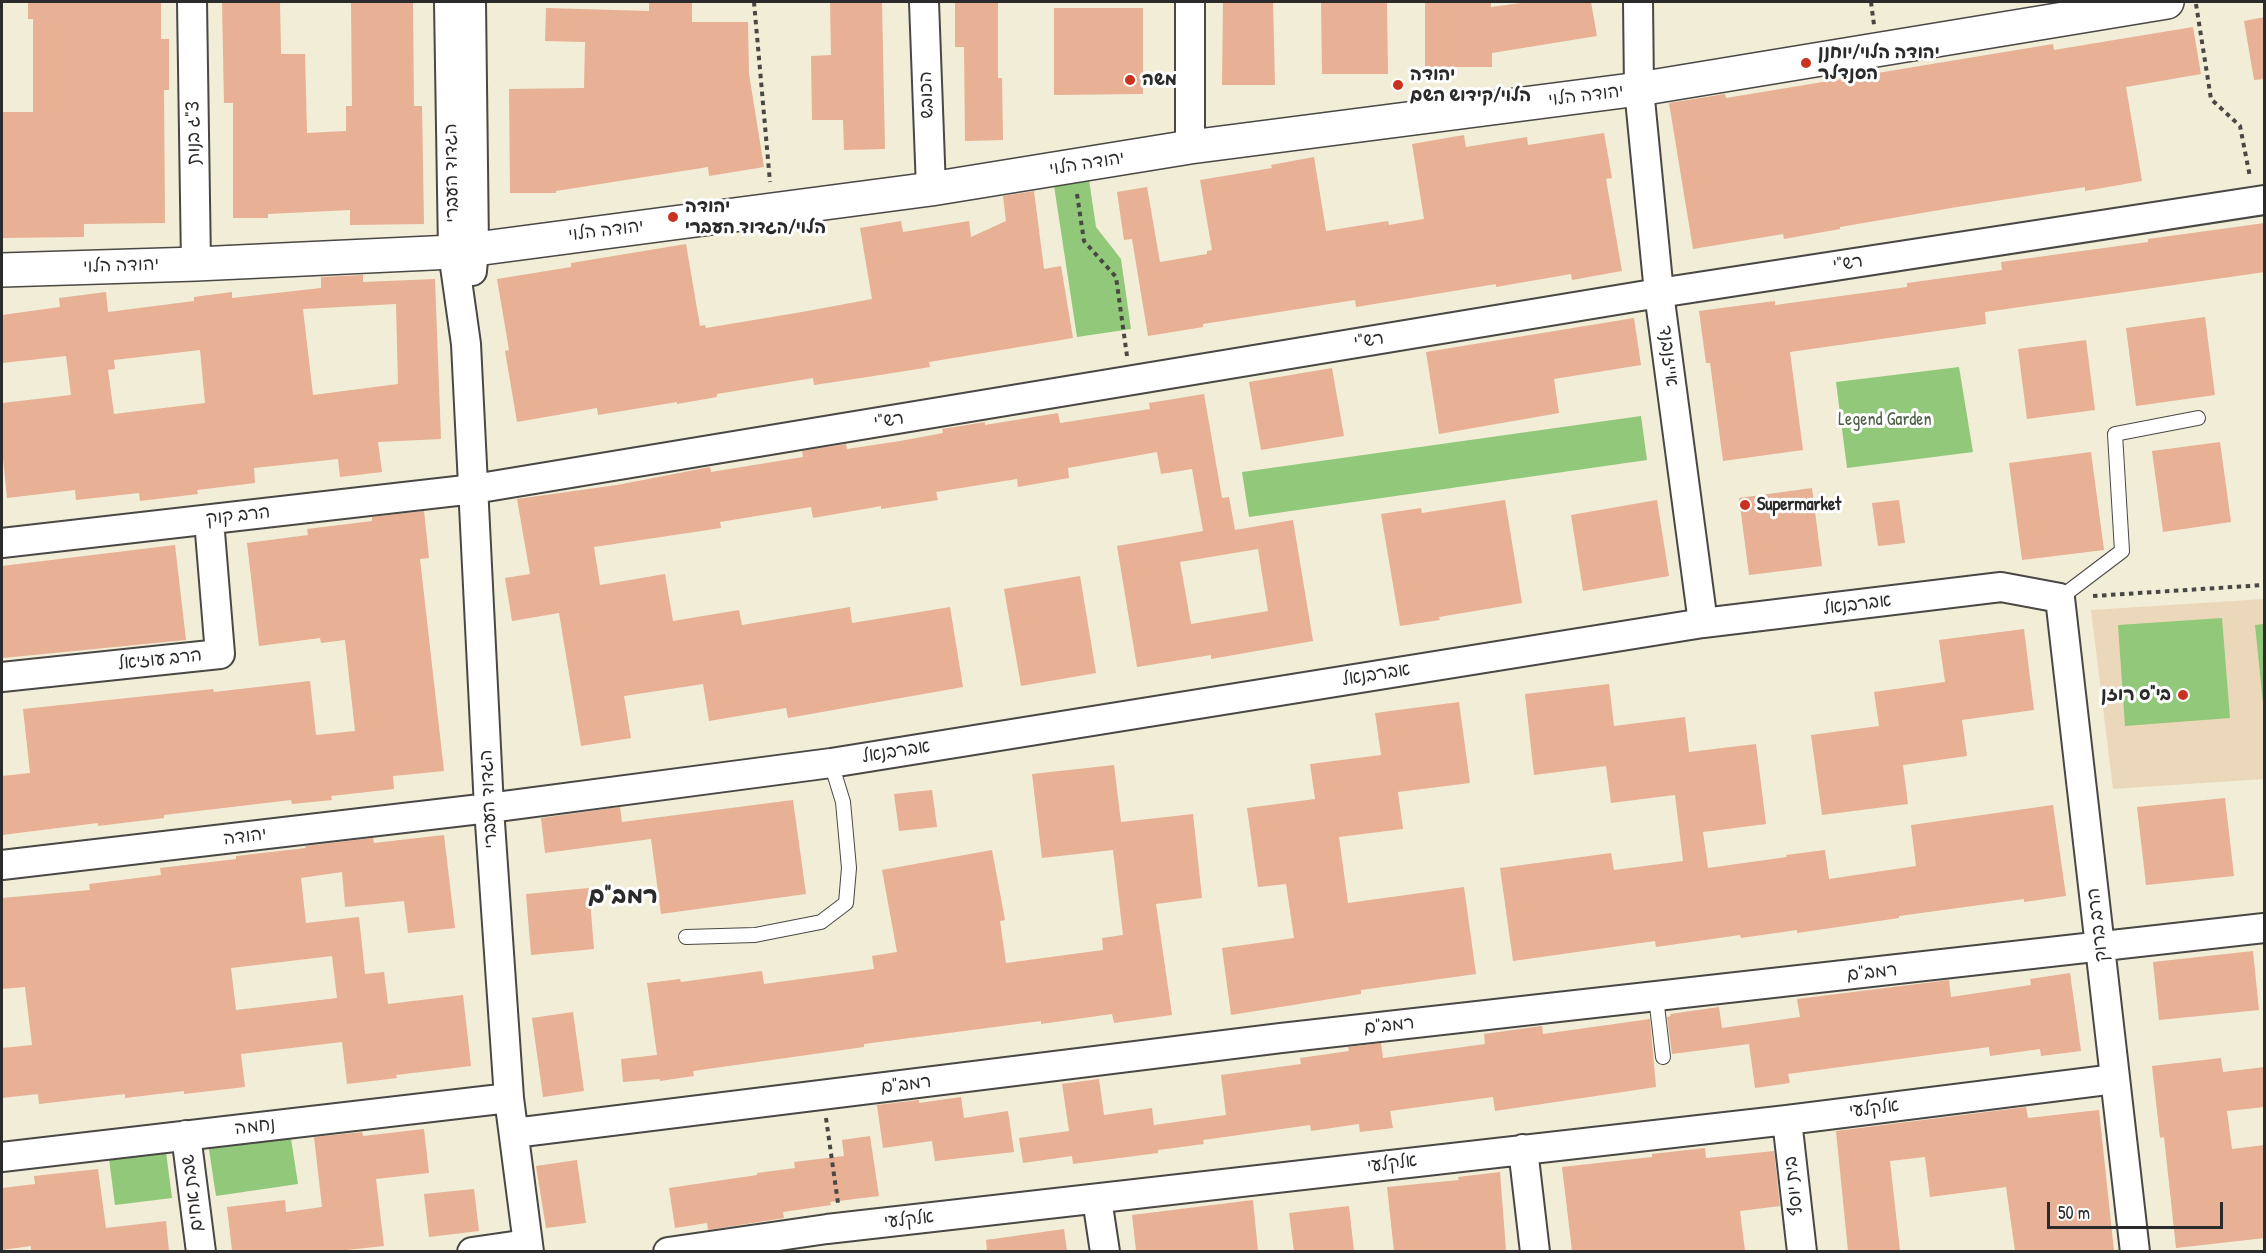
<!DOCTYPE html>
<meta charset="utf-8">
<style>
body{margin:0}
#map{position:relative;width:2266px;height:1253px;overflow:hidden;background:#f1edd7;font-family:"Patrick Hand",sans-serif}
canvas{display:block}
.frame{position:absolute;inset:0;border:3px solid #2b2b2b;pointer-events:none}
.scale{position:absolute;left:2047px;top:1202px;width:176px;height:27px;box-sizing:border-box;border:3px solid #2b2b2b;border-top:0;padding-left:8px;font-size:18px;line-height:21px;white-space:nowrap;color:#2b2b2b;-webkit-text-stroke:4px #fff;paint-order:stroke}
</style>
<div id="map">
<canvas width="2266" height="1253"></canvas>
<div class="frame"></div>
<div class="scale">50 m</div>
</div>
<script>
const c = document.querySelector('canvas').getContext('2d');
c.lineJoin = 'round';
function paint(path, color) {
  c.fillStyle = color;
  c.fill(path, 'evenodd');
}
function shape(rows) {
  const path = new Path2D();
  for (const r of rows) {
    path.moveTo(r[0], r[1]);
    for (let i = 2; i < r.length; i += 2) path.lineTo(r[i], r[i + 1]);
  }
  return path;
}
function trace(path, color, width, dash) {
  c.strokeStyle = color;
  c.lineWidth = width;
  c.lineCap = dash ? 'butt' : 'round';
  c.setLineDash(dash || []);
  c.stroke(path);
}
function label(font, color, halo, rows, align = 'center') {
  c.font = font + ' "Patrick Hand","Playpen Sans Hebrew",sans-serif';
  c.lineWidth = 6;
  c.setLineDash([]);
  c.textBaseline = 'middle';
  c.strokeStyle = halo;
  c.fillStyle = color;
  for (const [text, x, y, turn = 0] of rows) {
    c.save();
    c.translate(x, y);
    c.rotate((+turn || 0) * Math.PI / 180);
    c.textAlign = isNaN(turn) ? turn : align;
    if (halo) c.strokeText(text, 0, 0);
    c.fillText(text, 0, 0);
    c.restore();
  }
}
paint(shape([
 [2264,599,2264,779,2113,789,2091,610]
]), '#ebd8ba');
paint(shape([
 [1088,173,1096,227,1121,259,1131,329,1077,337,1053,179],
 [1959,367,1973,452,1847,468,1836,382],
 [1641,416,1647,460,1249,517,1242,472],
 [2222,618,2230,718,2125,726,2118,625],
 [2264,624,2264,713,2255,625],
 [290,1132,298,1184,216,1196,208,1143],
 [165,1144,172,1198,115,1205,108,1151]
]), '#92c87a');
paint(shape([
 [28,2,161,2,161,39,169,39,169,90,164,90,165,223,84,224,84,237,2,238,2,112,33,112,33,19,28,19],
 [222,2,280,2,281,54,305,54,307,133,346,131,346,106,352,106,351,2,413,2,414,106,422,106,424,224,350,225,350,210,268,214,268,218,233,218,233,103,224,103],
 [649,2,692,2,692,22,748,22,749,74,764,167,709,176,708,167,556,191,556,193,510,193,509,89,584,88,585,42,545,41,546,8,649,11],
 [830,2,882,2,885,149,844,150,843,120,812,120,811,56,831,55],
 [955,2,998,2,998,78,1002,78,1003,140,965,141,964,47,955,47],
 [1223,2,1273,2,1275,85,1222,85],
 [1321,2,1387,2,1388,74,1322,74],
 [1425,2,1491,2,1491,7,1529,2,1591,2,1597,36,1492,53,1492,67,1425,67],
 [1054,8,1143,8,1143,94,1054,95],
 [2265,17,2265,79,2254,80,2244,21],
 [2193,27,2201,74,2126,87,2142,181,2085,191,2085,187,1957,207,1840,227,1840,229,1784,239,1783,234,1693,249,1669,103,1725,94,1726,98,2053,44,2054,50],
 [1604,133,1612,178,1606,179,1622,271,1572,280,1571,274,1496,287,1496,284,1356,307,1355,300,1203,324,1203,327,1148,336,1132,239,1124,240,1117,192,1147,187,1160,262,1207,254,1207,251,1212,250,1200,180,1272,168,1271,165,1314,157,1326,231,1388,221,1389,225,1424,219,1412,144,1464,135,1466,147,1527,137,1528,145],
 [1034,191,1044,269,1061,266,1073,338,929,362,930,367,874,376,814,385,813,378,717,394,717,397,677,404,677,402,598,415,597,408,517,422,505,351,509,350,497,279,571,267,571,263,686,244,700,326,705,325,706,328,802,312,872,299,860,228,901,221,903,232,969,221,971,237,1006,221,1003,196],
 [2265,223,2265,272,1985,312,1986,324,1790,352,1803,450,1723,461,1710,363,1706,363,1699,311,1775,301,1775,305,1907,287,1907,283,2002,270,2001,262,2148,242,2148,239],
 [363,275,363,282,435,279,441,439,378,442,382,472,340,477,338,459,254,468,255,483,197,490,198,494,140,501,139,493,76,500,75,490,7,498,2,448,2,403,71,395,66,356,2,363,2,315,60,307,59,298,106,292,108,312,194,301,194,297,217,294,232,292,232,298,321,288,321,277],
 [396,304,398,384,313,395,303,309],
 [200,350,205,403,114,414,108,370,115,369,114,360],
 [2205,317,2215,395,2136,406,2126,328],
 [1634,318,1641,365,1554,379,1559,413,1439,434,1426,352],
 [2086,340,2095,410,2027,419,2018,349],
 [1332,368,1344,436,1261,450,1249,382],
 [1204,394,1222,498,1229,497,1235,530,1293,520,1313,641,1211,659,1211,655,1137,667,1117,546,1203,531,1192,469,1161,474,1157,452,1068,468,1069,478,1018,487,1017,479,936,492,938,500,881,509,881,506,813,518,811,507,720,522,721,528,594,547,600,585,665,574,673,621,739,610,742,625,850,607,852,623,950,607,963,687,788,718,786,708,709,721,703,684,624,696,631,738,581,746,559,613,512,621,505,578,530,574,517,499,617,485,710,467,711,472,803,457,802,451,846,444,847,449,900,441,943,433,942,429,985,422,985,425,1058,413,1060,423,1150,409,1149,403],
 [1258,549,1268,611,1191,624,1180,562],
 [2220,442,2231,522,2163,532,2152,451],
 [2091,452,2104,550,2022,560,2009,463],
 [1812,488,1822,566,1749,575,1739,498],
 [1505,500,1522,603,1439,617,1440,620,1400,626,1381,514,1421,508,1422,513],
 [1657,500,1669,576,1583,591,1571,515],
 [1899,500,1905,543,1878,546,1872,503],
 [424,511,429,558,420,559,444,771,393,776,394,789,331,796,332,800,292,804,291,800,164,815,164,818,98,826,98,823,2,835,2,776,30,773,23,709,213,689,214,692,310,681,316,735,355,731,345,640,321,643,320,638,259,646,247,543,308,535,307,529,372,521,372,517],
 [175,545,186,640,3,658,2,566],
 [1080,576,1096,673,1021,686,1004,589],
 [2024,629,2034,710,1962,720,1967,756,1903,765,1908,804,1822,815,1811,735,1879,726,1874,692,1945,682,1939,640],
 [1609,684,1614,726,1685,717,1689,752,1756,744,1766,824,1703,832,1708,868,1787,857,1786,855,1825,850,1829,879,1916,866,1911,825,2053,805,2066,896,2024,902,2024,899,1899,916,1899,918,1797,933,1797,930,1741,938,1740,935,1656,947,1655,941,1513,961,1500,868,1611,853,1614,870,1683,861,1675,795,1611,803,1606,766,1534,775,1525,694],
 [1459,702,1470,783,1398,792,1403,829,1339,837,1348,903,1464,887,1476,974,1361,990,1361,994,1231,1015,1222,948,1294,938,1286,884,1258,887,1247,808,1315,799,1310,764,1381,755,1375,713],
 [1114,765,1121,822,1193,814,1202,898,1156,904,1172,1015,1114,1023,1112,1014,1041,1024,1041,1021,864,1044,864,1047,693,1071,694,1076,660,1081,660,1079,623,1082,621,1059,657,1055,647,983,680,979,681,982,762,971,764,984,874,969,872,956,897,952,882,870,992,850,1005,920,1000,921,1006,963,1103,950,1102,938,1123,935,1113,850,1042,858,1032,774],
 [932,790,937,827,899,831,894,794],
 [2225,798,2234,876,2146,885,2137,807],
 [793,800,806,894,661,914,651,839,545,853,541,818,620,807,622,822],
 [444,835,455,928,408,933,404,901,345,907,342,872,301,878,306,923,359,917,365,974,384,972,388,1004,463,995,471,1066,396,1075,397,1078,347,1084,342,1042,241,1054,245,1087,184,1094,184,1091,125,1098,125,1094,39,1104,38,1094,2,1098,2,1048,32,1045,25,987,2,989,2,898,90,890,89,884,161,875,160,868,236,859,236,856,306,848,305,846,373,838,374,843],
 [332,956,337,998,236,1010,231,968],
 [589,888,594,949,531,955,526,894],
 [2253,951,2259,1010,2159,1020,2153,962],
 [2070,973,2081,1051,2041,1056,2040,1049,1990,1056,1989,1047,1788,1074,1790,1083,1755,1088,1749,1044,1672,1054,1667,1017,1671,1016,1670,1014,1719,1007,1722,1028,1800,1017,1797,999,1949,980,1951,997,2031,985,2030,979],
 [573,1012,584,1091,543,1097,532,1018],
 [1650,1019,1656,1087,1495,1111,1493,1097,1390,1111,1393,1128,1360,1132,1359,1124,1311,1131,1310,1125,1203,1140,1204,1144,1158,1150,1158,1153,1073,1164,1072,1156,1023,1163,1019,1138,1069,1131,1062,1084,1099,1079,1104,1115,1152,1108,1154,1125,1226,1115,1221,1075,1301,1064,1300,1058,1349,1051,1348,1047,1381,1043,1383,1058,1485,1044,1484,1034,1542,1026,1543,1034],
 [2221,1058,2223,1072,2265,1067,2265,1107,2227,1111,2232,1149,2265,1145,2265,1238,2176,1248,2164,1137,2160,1138,2152,1066],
 [961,1097,964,1118,1008,1111,1014,1152,935,1161,932,1141,883,1148,877,1105,919,1100,919,1103],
 [2026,1107,2028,1118,2099,1110,2114,1251,2015,1251,2006,1187,1930,1197,1925,1157,1890,1161,1900,1251,1848,1251,1836,1131],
 [424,1129,429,1173,376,1179,384,1246,337,1251,232,1251,227,1207,285,1200,286,1212,322,1207,314,1137,362,1132,363,1136],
 [870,1136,879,1196,830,1202,831,1205,783,1212,784,1218,708,1230,707,1223,675,1228,669,1188,757,1175,757,1173,795,1168,794,1162,844,1156,842,1140],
 [1705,1148,1706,1158,1774,1151,1780,1206,1740,1211,1745,1251,1572,1251,1562,1167,1652,1157,1652,1154],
 [577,1160,586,1223,546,1228,536,1166],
 [98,1169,106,1228,166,1221,169,1251,31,1251,31,1246,2,1250,2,1188,35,1184,34,1176],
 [1500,1172,1506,1251,1394,1251,1387,1187,1459,1180,1458,1177],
 [474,1189,479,1231,429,1237,424,1194],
 [1253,1200,1258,1251,1136,1251,1132,1215],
 [1349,1206,1354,1251,1294,1251,1289,1213],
 [1064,1229,1067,1251,987,1251,986,1240]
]), '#e8b094');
const lane = shape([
 [2060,598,2122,551,2115,434,2198,418],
 [686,937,755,935,821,922,846,903,849,868,843,802,831,763],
 [1656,997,1663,1057]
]);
const street = shape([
 [192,2,196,264],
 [449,2,453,252,466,344,489,808,509,1098,529,1252],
 [471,2,474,248,472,271],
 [924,2,931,189],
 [1190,2,1190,147],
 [1638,2,1639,89,1659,293,1703,623],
 [2,543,474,489,1659,293,2264,200],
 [2,677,220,654,209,520],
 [2,865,489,808,831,763,1703,623,2001,587,2060,598,2135,1252],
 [1787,1120,1802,1252],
 [514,1133,1281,1038,2264,928],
 [186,1135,201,1252],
 [1523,1149,1535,1252],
 [2,1157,509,1098],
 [1097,1199,1105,1252],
 [472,1252,527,1244],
 [668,1252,827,1229,1787,1120,2115,1079]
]);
const secondary = shape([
 [2,270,196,264,453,252,931,189,1190,147,1639,89,2167,2]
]);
trace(lane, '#494845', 16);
trace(street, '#494845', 32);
trace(secondary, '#494845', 36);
trace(shape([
 [754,2,770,182],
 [1871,2,1874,25],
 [2196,4,2211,99,2240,126,2250,177],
 [1077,194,1084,241,1116,277,1127,356],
 [2093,596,2264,585],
 [826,1118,838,1203]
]), '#494845', 4, [4.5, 4.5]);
trace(lane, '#fff', 14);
trace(street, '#fff', 28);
trace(secondary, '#fff', 33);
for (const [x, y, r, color] of [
 [1806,63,6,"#c8321e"],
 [1130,80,6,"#c8321e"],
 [1398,85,6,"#c8321e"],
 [673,217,6,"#c8321e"],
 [1745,505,6,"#c8321e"],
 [2183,695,6,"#c8321e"]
]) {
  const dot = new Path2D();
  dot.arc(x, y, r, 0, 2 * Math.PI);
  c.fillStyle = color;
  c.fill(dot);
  trace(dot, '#fff', 2);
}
label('bold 18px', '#2b2b2b', '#fff', [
 ["יהודה הלוי/יוחנן",1818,53],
 ["הסנדלר",1818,74],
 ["יהודה",1410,75],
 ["הלוי/קידוש השם",1410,96],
 ["משה",1142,80],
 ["יהודה",685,207],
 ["הלוי/הגדוד העברי",685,228],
 ["Supermarket",1757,505],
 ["בי\"ס רוזן",2171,695,"right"]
], 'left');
label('18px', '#2b2b2b', '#fff', [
 ["הכובש",927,95,-92],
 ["יהודה הלוי",1586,96,-7],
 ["צ\"ג בנות",194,133,-91],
 ["יהודה הלוי",1087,164,-9],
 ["הגדוד העברי",452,173,-91],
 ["יהודה הלוי",606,231,-7],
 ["רש\"י",1848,264,-9],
 ["יהודה הלוי",121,266,-2],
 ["רש\"י",1369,341,-9],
 ["אייזנבנד",1668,356,83],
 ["רש\"י",889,421,-9],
 ["הרב קוק",238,516,-6],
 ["אברבנאל",1857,605,-7],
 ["הרב עוזיאל",160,660,-6],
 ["אברבנאל",1376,675,-9],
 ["אברבנאל",896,752,-9],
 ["הגדוד העברי",489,799,-93],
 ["יהודה",245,837,-7],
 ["הרב ברוק",2098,925,-97],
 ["רמב\"ם",1872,973,-6],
 ["רמב\"ם",1389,1026,-6],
 ["רמב\"ם",906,1085,-7],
 ["אלקלעי",1874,1109,-7],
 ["נחמה",255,1127,-7],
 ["אלקלעי",1392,1164,-7],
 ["בית יוסף",1794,1186,-96],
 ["שבת אחים",193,1193,-97],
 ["אלקלעי",909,1220,-6]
]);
label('18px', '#4f6247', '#fff', [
 ["Legend Garden",1885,420]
]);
label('bold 24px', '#2b2b2b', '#fff', [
 ["רמב\"ם",623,897]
]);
</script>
